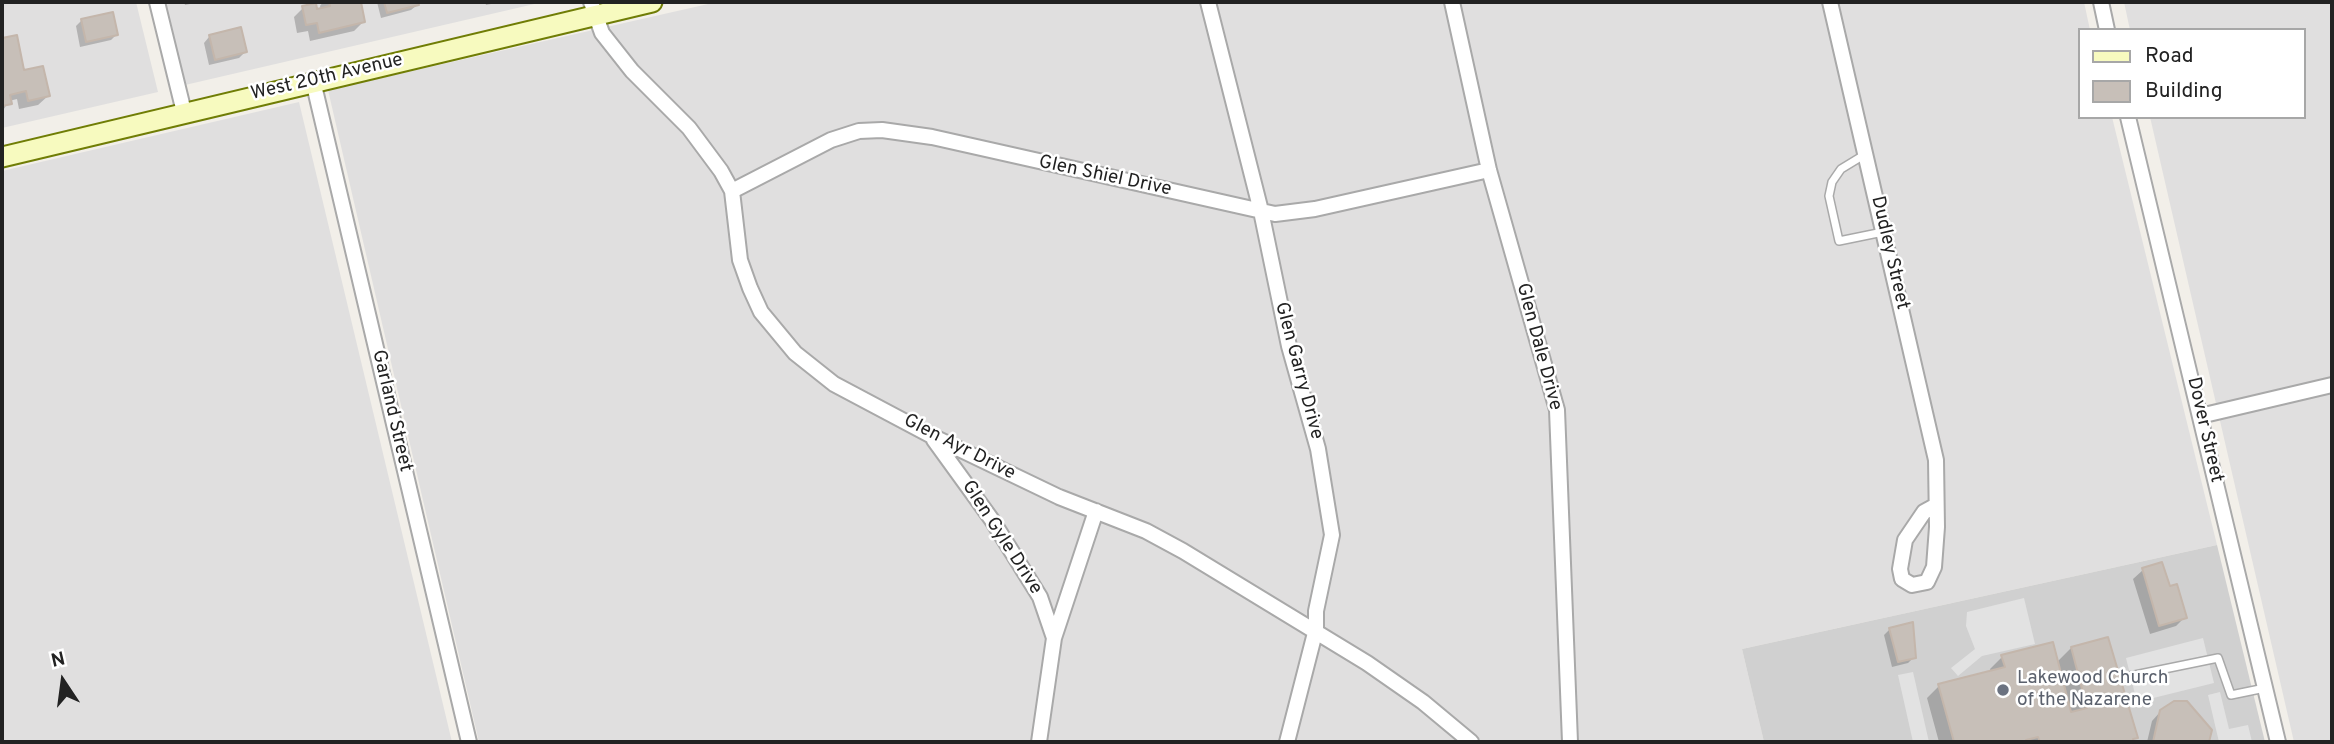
<!DOCTYPE html>
<style>
body{margin:0}
#map{position:relative;width:2334px;height:744px;overflow:hidden;background:#f2efe9;font-family:Overpass,sans-serif}
canvas{display:block}
.frame{position:absolute;inset:0;border:4px solid #222;pointer-events:none}
.legend{position:absolute;left:2078px;top:28px;width:228px;height:91px;box-sizing:border-box;background:#fff;border:2px solid #a7a7a7;margin:0;padding:9px 12px;list-style:none;font-size:21px;color:#222}
.legend li{display:flex;align-items:center;gap:14px;height:35px}
.legend b{width:35px;border:2px solid #a7a7a7}
.north{position:absolute;left:28px;top:646px;width:70px;height:70px;-webkit-text-stroke:5px #fff;paint-order:stroke;rotate:347deg;font-size:19px;font-weight:700;line-height:28px;text-align:center;color:#222}
.north::after{content:'';display:block;margin:auto;width:24px;height:32px;background:#222;clip-path:polygon(50% 0,100% 100%,50% 72%,0 100%)}
</style>
<div id="map">
<canvas width="2334" height="744"></canvas>
<div class="frame"></div>
<ul class="legend">
<li><b style="height:9px;background:#f7fabf"></b>Road</li>
<li><b style="height:19px;background:#c7bfb8"></b>Building</li>
</ul>
<div class="north">N</div>
</div>
<script>
const c = document.querySelector('canvas').getContext('2d');
c.lineJoin = 'round';
function paint(path, color) {
  c.fillStyle = color;
  c.fill(path, 'evenodd');
}
function shape(rows) {
  const path = new Path2D();
  for (const r of rows) {
    path.moveTo(r[0], r[1]);
    for (let i = 2; i < r.length; i += 2) path.lineTo(r[i], r[i + 1]);
  }
  return path;
}
function trace(path, color, width, dash) {
  c.strokeStyle = color;
  c.lineWidth = width;
  c.lineCap = dash ? 'butt' : 'round';
  c.setLineDash(dash || []);
  c.stroke(path);
}
function label(font, color, halo, rows, align = 'center') {
  c.font = font + ' Overpass,sans-serif';
  c.lineWidth = 5;
  c.setLineDash([]);
  c.textBaseline = 'middle';
  c.strokeStyle = halo;
  c.fillStyle = color;
  for (const [text, x, y, turn = 0] of rows) {
    c.save();
    c.translate(x, y);
    c.rotate((+turn || 0) * Math.PI / 180);
    c.textAlign = isNaN(turn) ? turn : align;
    if (halo) c.strokeText(text, 0, 0);
    c.fillText(text, 0, 0);
    c.restore();
  }
}
paint(shape([
 [2,2,136,2,158,92,2,128],
 [165,2,543,2,185,85],
 [717,2,2084,2,2090,30,2080,30,2080,117,2112,117,2217,545,1742,649,1764,742,479,742,328,90],
 [2124,2,2332,2,2332,742,2294,742,2150,117,2304,117,2304,30,2130,30],
 [299,102,452,742,2,742,2,171]
]), '#e0dfdf');
paint(shape([
 [2217,545,2265,742,1764,742,1742,649]
]), '#d0d0d0');
paint(shape([
 [2024,598,2035,644,1982,656,1958,676,1951,668,1975,649,1966,626,1967,612],
 [2203,638,2214,683,2137,702,2126,658],
 [1913,672,1929,742,1913,742,1898,675],
 [2220,692,2229,729,2248,725,2252,742,2219,742,2208,695]
]), '#e2e2e2');
paint(shape([
 [184,2,200,2,185,5],
 [323,2,359,2,363,22,354,31,310,41,308,31,297,33,294,17,303,8,321,10,320,6],
 [377,2,417,2,417,5,411,10,381,18],
 [485,2,501,2,486,5],
 [82,20,117,34,111,40,80,47,76,26],
 [240,29,245,52,239,58,209,65,204,43,209,37],
 [15,37,23,72,48,96,38,105,19,109,17,99,9,101,2,112,2,40],
 [2143,570,2168,588,2185,617,2176,626,2150,634,2133,579],
 [1890,629,1914,657,1908,663,1892,667,1884,635],
 [2071,648,2136,737,2132,742,1939,742,1927,698,1939,686,1991,672,1990,669,2002,657,2056,663],
 [2161,711,2210,730,2208,742,2147,742,2152,721]
]), '#0003');
const building = shape([
 [329,2,361,2,365,22,319,33,317,23,306,25,302,6,316,3,317,9,330,6,329,2],
 [384,2,418,2,419,5,387,13,384,2],
 [113,12,118,35,86,42,81,19,113,12],
 [241,27,247,52,215,60,209,35,241,27],
 [17,35,24,70,43,66,50,96,28,101,26,91,10,95,12,104,2,106,2,38,17,35],
 [2162,562,2170,586,2177,584,2187,618,2159,626,2142,568,2162,562],
 [1913,622,1916,658,1898,662,1889,628,1913,622],
 [2108,637,2138,738,2133,739,2134,742,2040,742,2038,737,2026,740,2027,742,1954,742,1938,684,2005,667,2001,655,2053,642,2071,712,2087,708,2071,647,2108,637],
 [2174,701,2187,701,2212,730,2209,742,2153,742,2160,710,2174,701]
]);
paint(building, '#c7bfb8');
trace(building, '#c4b6ab', 2);
const lane = shape([
 [1864,155,1841,169,1832,182,1829,196,1839,241,1883,232],
 [2125,677,2218,658,2231,695,2265,688]
]);
const street = shape([
 [157,2,184,112],
 [591,2,602,33,632,71,689,128,721,171,732,191,740,260,750,288,761,312,795,353,834,384,932,436,1059,497,1146,531,1183,551,1367,663,1423,702,1471,742],
 [1208,2,1261,211,1289,346,1318,449,1332,535,1316,611,1316,629,1287,742],
 [1452,2,1489,170,1557,410,1570,742],
 [1830,2,1936,460,1937,527,1934,567,1927,582,1912,585,1902,579,1900,569,1905,540,1924,512,1935,506],
 [2101,2,2107,30],
 [313,81,469,742],
 [2128,117,2278,742],
 [732,191,831,140,859,131,882,130,932,137,1275,214,1315,209,1489,170],
 [2200,416,2332,385],
 [934,440,992,520,1040,597,1054,638],
 [1039,742,1054,638,1096,511]
]);
const secondary = shape([
 [2,157,652,2]
]);
trace(lane, '#a9a9a9', 10);
trace(street, '#a9a9a9', 18);
trace(secondary, '#707d05', 23);
trace(lane, '#fff', 7);
trace(street, '#fff', 14);
trace(secondary, '#f7fabf', 19);
for (const [x, y, r, color] of [
 [2003,690,7,"#6b7280"]
]) {
  const dot = new Path2D();
  dot.arc(x, y, r, 0, 2 * Math.PI);
  c.fillStyle = color;
  c.fill(dot);
  trace(dot, '#fff', 2.5);
}
label('19px', '#222', '#fff', [
 ["West 20th Avenue",327,78,-13],
 ["Glen Shiel Drive",1105,177,12],
 ["Dudley Street",1889,253,77],
 ["Glen Dale Drive",1538,347,75],
 ["Glen Garry Drive",1298,371,75],
 ["Garland Street",391,411,77],
 ["Dover Street",2204,430,77],
 ["Glen Ayr Drive",959,448,27],
 ["Glen Gyle Drive",1001,538,57]
]);
label('19px', '#5b616d', '#fff', [
 ["Lakewood Church",2017,679],
 ["of the Nazarene",2017,701]
], 'left');
</script>
